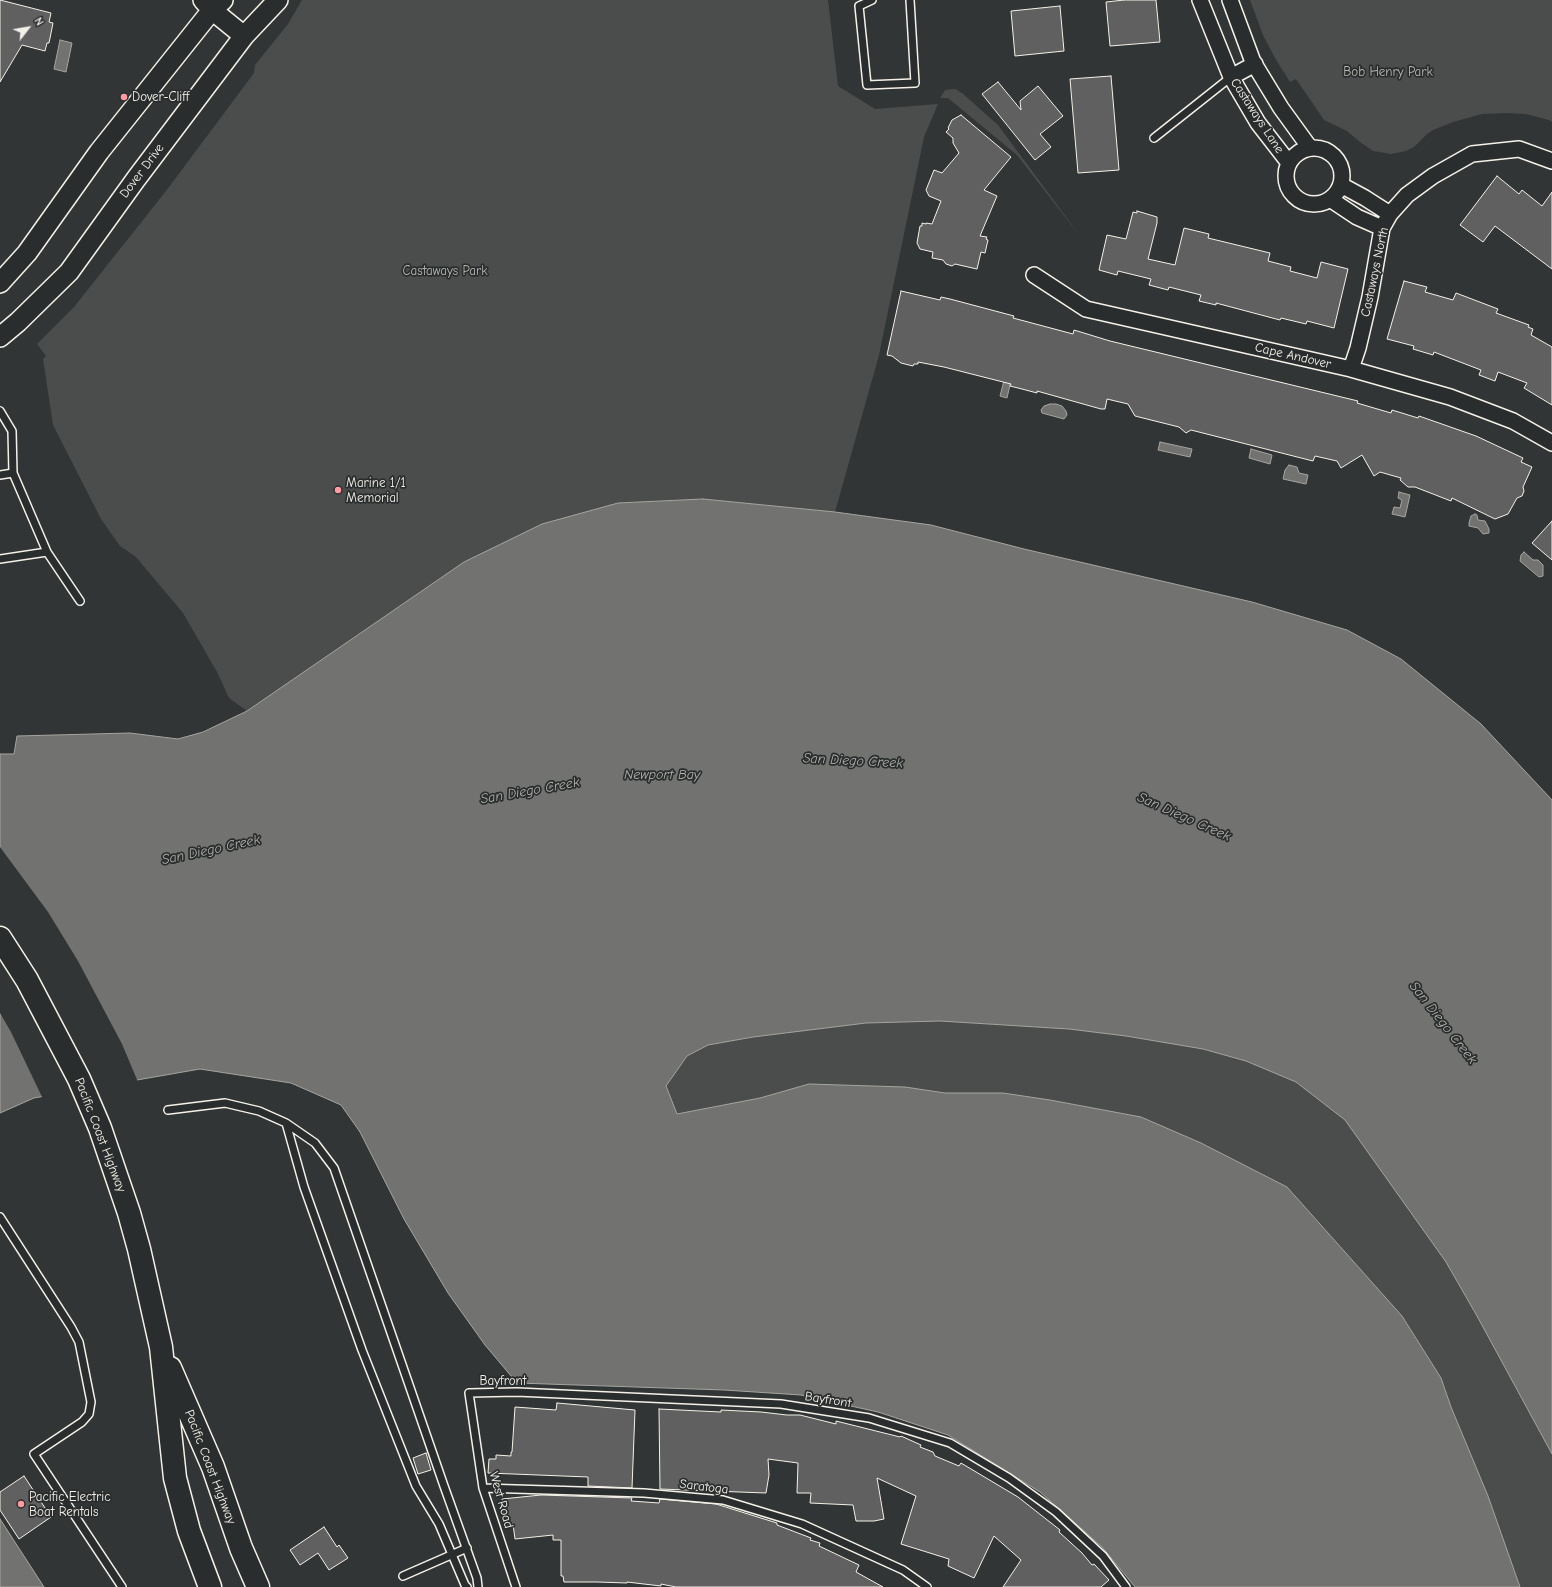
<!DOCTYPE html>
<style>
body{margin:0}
#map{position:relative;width:1552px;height:1587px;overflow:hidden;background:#323535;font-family:"Comic Neue",sans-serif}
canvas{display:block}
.north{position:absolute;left:8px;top:8px;width:40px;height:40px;-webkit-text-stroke:3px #2a2d2e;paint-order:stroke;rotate:59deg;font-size:11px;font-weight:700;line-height:16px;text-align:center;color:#f4f1e8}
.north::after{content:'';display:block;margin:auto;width:14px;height:18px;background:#f4f1e8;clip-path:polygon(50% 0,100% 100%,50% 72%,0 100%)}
</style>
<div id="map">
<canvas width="1552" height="1587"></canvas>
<div class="north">N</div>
</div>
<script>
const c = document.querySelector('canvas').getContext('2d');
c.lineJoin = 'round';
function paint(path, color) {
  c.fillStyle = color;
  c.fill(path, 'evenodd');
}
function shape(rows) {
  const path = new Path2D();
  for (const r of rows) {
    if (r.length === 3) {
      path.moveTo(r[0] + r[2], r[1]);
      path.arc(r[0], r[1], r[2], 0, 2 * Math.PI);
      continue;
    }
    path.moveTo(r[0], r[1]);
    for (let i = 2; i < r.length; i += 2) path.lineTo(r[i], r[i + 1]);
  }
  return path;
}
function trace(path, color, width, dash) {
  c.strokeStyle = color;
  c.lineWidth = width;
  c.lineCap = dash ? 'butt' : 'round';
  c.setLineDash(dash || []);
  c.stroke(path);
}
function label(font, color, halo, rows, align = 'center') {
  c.font = font + ' "Comic Neue",sans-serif';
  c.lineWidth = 3.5;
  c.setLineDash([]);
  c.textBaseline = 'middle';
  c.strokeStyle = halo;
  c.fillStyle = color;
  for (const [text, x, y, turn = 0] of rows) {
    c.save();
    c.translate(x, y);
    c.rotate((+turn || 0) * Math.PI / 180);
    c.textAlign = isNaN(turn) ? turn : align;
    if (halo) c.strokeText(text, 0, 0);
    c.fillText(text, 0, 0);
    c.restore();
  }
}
paint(shape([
 [302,0,828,0,838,86,875,109,938,104,924,137,879,355,835,512,703,499,618,503,464,562,247,711,229,698,217,672,183,613,136,557,120,546,101,519,53,425,43,359,46,356,37,344,74,307,166,191,254,73,255,65,288,24],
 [1250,0,1552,0,1552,122,1549,120,1526,114,1506,113,1482,114,1453,122,1433,130,1427,134,1414,147,1406,151,1391,154,1373,151,1360,142,1347,131,1324,120,1296,79,1290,82,1275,58,1263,35],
 [955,89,962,93,998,125,1083,240,1017,155,948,98,940,98,945,90],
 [940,1021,1069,1029,1126,1036,1203,1049,1246,1061,1296,1082,1345,1120,1446,1262,1477,1316,1552,1454,1552,1587,1520,1587,1488,1496,1451,1407,1441,1378,1402,1316,1287,1187,1201,1143,1141,1117,1050,1100,1003,1093,945,1093,905,1087,809,1084,760,1098,677,1114,666,1086,687,1056,708,1045,753,1037,866,1023]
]), '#4b4d4c');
const water = shape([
 [60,40,72,43,66,72,54,69,60,40],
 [1006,373,1012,376,1007,398,1000,396,1006,373],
 [1050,404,1056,404,1062,406,1066,411,1067,415,1064,419,1042,413,1041,410,1044,406,1050,404],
 [1160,442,1192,449,1190,457,1158,450,1160,442],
 [1251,449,1272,455,1270,464,1249,458,1251,449],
 [1289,465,1297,467,1299,473,1308,475,1306,484,1283,479,1285,470,1289,465],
 [1399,492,1410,495,1405,517,1392,514,1394,507,1400,508,1402,500,1398,498,1399,492],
 [703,499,835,512,931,525,1024,549,1252,602,1347,630,1401,659,1481,724,1552,800,1552,1454,1477,1316,1446,1262,1345,1120,1296,1082,1246,1061,1203,1049,1126,1036,1069,1029,940,1021,866,1023,753,1037,708,1045,687,1056,666,1086,677,1114,760,1098,809,1084,905,1087,945,1093,1003,1093,1050,1100,1141,1117,1201,1143,1287,1187,1402,1316,1441,1378,1451,1407,1488,1496,1520,1587,1135,1587,1102,1547,1040,1492,948,1435,878,1412,801,1395,724,1390,517,1383,485,1345,448,1293,404,1219,360,1132,341,1105,291,1083,200,1069,34,1098,0,1113,0,754,14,754,17,736,130,733,178,739,203,732,247,711,464,562,542,524,618,503,703,499],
 [1475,514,1477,515,1478,520,1485,521,1489,529,1489,533,1483,534,1478,528,1469,526,1469,523,1471,516,1475,514],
 [1524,552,1533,560,1538,560,1543,565,1543,576,1539,577,1520,561,1521,555,1524,552],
 [0,1519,44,1587,0,1587,0,1519]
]);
paint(water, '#727370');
trace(water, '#a6a5a0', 1);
paint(shape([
 [0,847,48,912,78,961,122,1044,138,1082,43,1099,11,1032,0,1013]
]), '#323535');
const building = shape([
 [0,0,51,13,49,22,53,23,49,43,47,43,45,51,22,45,0,82,0,0],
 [1124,0,1156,0,1160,42,1110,46,1106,2,1124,0],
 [1060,6,1064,51,1015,56,1011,11,1060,6],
 [1111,76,1119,170,1078,173,1070,79,1111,76],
 [998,82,1021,110,1020,101,1038,86,1063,116,1040,134,1051,147,1035,160,982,94,998,82],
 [961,115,1011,157,984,190,997,196,980,236,987,237,986,239,988,240,985,253,981,252,977,269,955,264,952,266,946,264,943,260,932,258,933,252,920,249,917,243,920,226,922,226,922,223,926,224,926,223,932,224,941,201,929,196,926,190,934,170,942,173,959,153,953,143,953,138,946,132,949,129,948,128,952,120,961,115],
 [1497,176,1519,194,1522,190,1542,206,1552,192,1552,269,1495,226,1483,242,1460,225,1497,176],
 [1137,211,1157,217,1157,223,1148,259,1175,265,1184,228,1209,234,1208,238,1270,253,1268,261,1291,267,1290,271,1317,278,1321,262,1348,269,1334,328,1307,321,1306,324,1281,318,1280,320,1216,303,1216,305,1199,301,1201,295,1169,287,1168,290,1149,285,1151,279,1118,271,1117,275,1099,270,1107,235,1126,239,1133,212,1137,213,1137,211],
 [1404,281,1427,287,1425,292,1453,300,1456,293,1498,309,1496,313,1529,325,1528,327,1533,329,1531,335,1552,347,1552,405,1524,388,1527,383,1498,372,1495,381,1479,375,1481,370,1434,352,1433,355,1413,349,1414,346,1387,339,1404,281],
 [901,291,940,300,941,297,950,299,1014,316,1013,318,1073,334,1074,330,1110,341,1358,401,1357,403,1391,413,1392,410,1418,418,1419,416,1476,436,1523,458,1521,462,1532,467,1523,487,1524,491,1522,496,1517,498,1508,514,1495,519,1452,498,1451,501,1415,487,1408,487,1400,480,1401,478,1380,472,1374,476,1362,455,1341,468,1337,461,1315,456,1313,461,1191,430,1186,433,1179,427,1135,416,1128,404,1107,399,1105,409,1101,409,1037,391,1037,393,1022,389,1010,386,1011,384,944,367,918,362,918,364,914,364,913,366,901,363,892,356,887,355,901,291],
 [1552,521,1552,560,1532,543,1552,521],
 [557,1403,635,1410,632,1488,588,1486,588,1477,488,1473,489,1459,496,1459,496,1455,511,1456,511,1452,512,1452,515,1407,556,1410,557,1403],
 [659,1409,721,1412,721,1410,761,1412,787,1415,800,1415,836,1424,836,1421,900,1437,901,1436,921,1445,920,1447,933,1452,935,1456,959,1466,961,1463,1018,1497,1060,1530,1059,1532,1082,1553,1092,1565,1094,1564,1109,1580,1101,1587,1003,1587,1021,1560,994,1536,974,1578,948,1566,949,1559,901,1544,916,1496,877,1478,884,1519,874,1521,856,1521,853,1505,810,1503,811,1493,797,1493,798,1463,768,1459,769,1475,766,1493,660,1489,659,1409],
 [426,1453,431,1470,418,1474,413,1458,426,1453],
 [24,1476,51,1517,19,1539,0,1510,0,1492,24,1476],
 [541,1495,632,1498,631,1501,659,1503,660,1499,716,1504,777,1523,777,1525,811,1538,810,1540,820,1543,819,1546,859,1565,856,1572,883,1587,676,1587,661,1584,661,1586,627,1582,627,1583,597,1582,564,1582,563,1576,561,1576,561,1540,553,1540,553,1535,515,1539,513,1524,505,1525,502,1499,541,1495],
 [324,1527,337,1547,339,1545,348,1558,329,1570,318,1553,300,1565,290,1550,324,1527]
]);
paint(building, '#5f605f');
trace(building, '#f4f1e8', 1);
const service = shape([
 [872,0,859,6,867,85,915,83,910,0],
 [1154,138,1231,77],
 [0,411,12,431,13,473,47,552,80,601],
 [0,475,13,473],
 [0,559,47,552],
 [168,1110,225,1103,259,1111,286,1123,315,1143,334,1168,444,1486,477,1578,478,1587],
 [286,1123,304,1187,362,1350,416,1486,439,1524,465,1585,467,1587],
 [0,1217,71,1327,79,1342,91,1402,89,1414,82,1422,34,1454,122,1587],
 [483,1488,644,1493,723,1500,802,1524,903,1570,927,1587],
 [403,1576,467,1548],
 [516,1587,483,1488,469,1393,517,1392,781,1404,869,1418,950,1443,1009,1478,1056,1512,1103,1556,1126,1587]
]);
const minor = shape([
 [1200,0,1231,77,1258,123,1289,163],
 [1230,0,1253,62,1281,108,1310,148],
 [1231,77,1255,64],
 [1314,176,28],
 [1341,185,1365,198,1390,214],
 [1330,199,1357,217,1382,228],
 [1034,275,1086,309,1351,369,1450,397,1513,421,1552,443],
 [1351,369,1358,348,1370,297,1382,228,1390,214,1407,195,1433,176,1472,154,1519,149,1552,161]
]);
const tertiary = shape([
 [203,0,212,10,244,36],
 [0,283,27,253,99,152,212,10,223,0],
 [0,337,18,322,69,272,136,179,244,36,278,0]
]);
const trunk = shape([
 [0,938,27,980,79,1079,100,1128,129,1213,139,1249,161,1347,175,1478,189,1531,210,1587],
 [170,1368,213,1467,241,1548,258,1587]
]);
trace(service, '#f4f1e8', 10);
trace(minor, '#f4f1e8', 18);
trace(tertiary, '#f4f1e8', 22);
trace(trunk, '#f4f1e8', 25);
trace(service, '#2a2d2e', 7);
trace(minor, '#2a2d2e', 15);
trace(tertiary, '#2a2d2e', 19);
trace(trunk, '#2a2d2e', 22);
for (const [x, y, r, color] of [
 [124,97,4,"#ff9aa2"],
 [338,490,4,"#ff9aa2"],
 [21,1504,4,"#ff9aa2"]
]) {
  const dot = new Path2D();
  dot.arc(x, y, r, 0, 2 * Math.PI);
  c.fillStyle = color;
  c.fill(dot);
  trace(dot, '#2a2d2e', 1.5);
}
label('13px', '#b9b8b1', '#2a2d2e', [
 ["Bob Henry Park",1388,72],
 ["Castaways Park",445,271]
]);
label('13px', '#f4f1e8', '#2a2d2e', [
 ["Dover-Cliff",132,97],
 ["Marine 1/1",346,483],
 ["Memorial",346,498],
 ["Pacific Electric",29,1497],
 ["Boat Rentals",29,1512]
], 'left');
label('13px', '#f4f1e8', '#2a2d2e', [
 ["Castaways Lane",1257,116,57],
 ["Dover Drive",142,171,-53],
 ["Castaways North",1375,272,-78],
 ["Cape Andover",1293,356,13],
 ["Pacific Coast Highway",100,1135,69],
 ["Bayfront",503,1381],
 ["Bayfront",828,1400,9],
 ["Pacific Coast Highway",210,1467,69],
 ["Saratoga",704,1487,7],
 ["West Road",501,1500,74]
]);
label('italic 14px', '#b3b2ac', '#2a2d2e', [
 ["San Diego Creek",853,761,3],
 ["Newport Bay",662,775],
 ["San Diego Creek",530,791,-10],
 ["San Diego Creek",1184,817,24],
 ["San Diego Creek",211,850,-12],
 ["San Diego Creek",1443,1023,52]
]);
</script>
